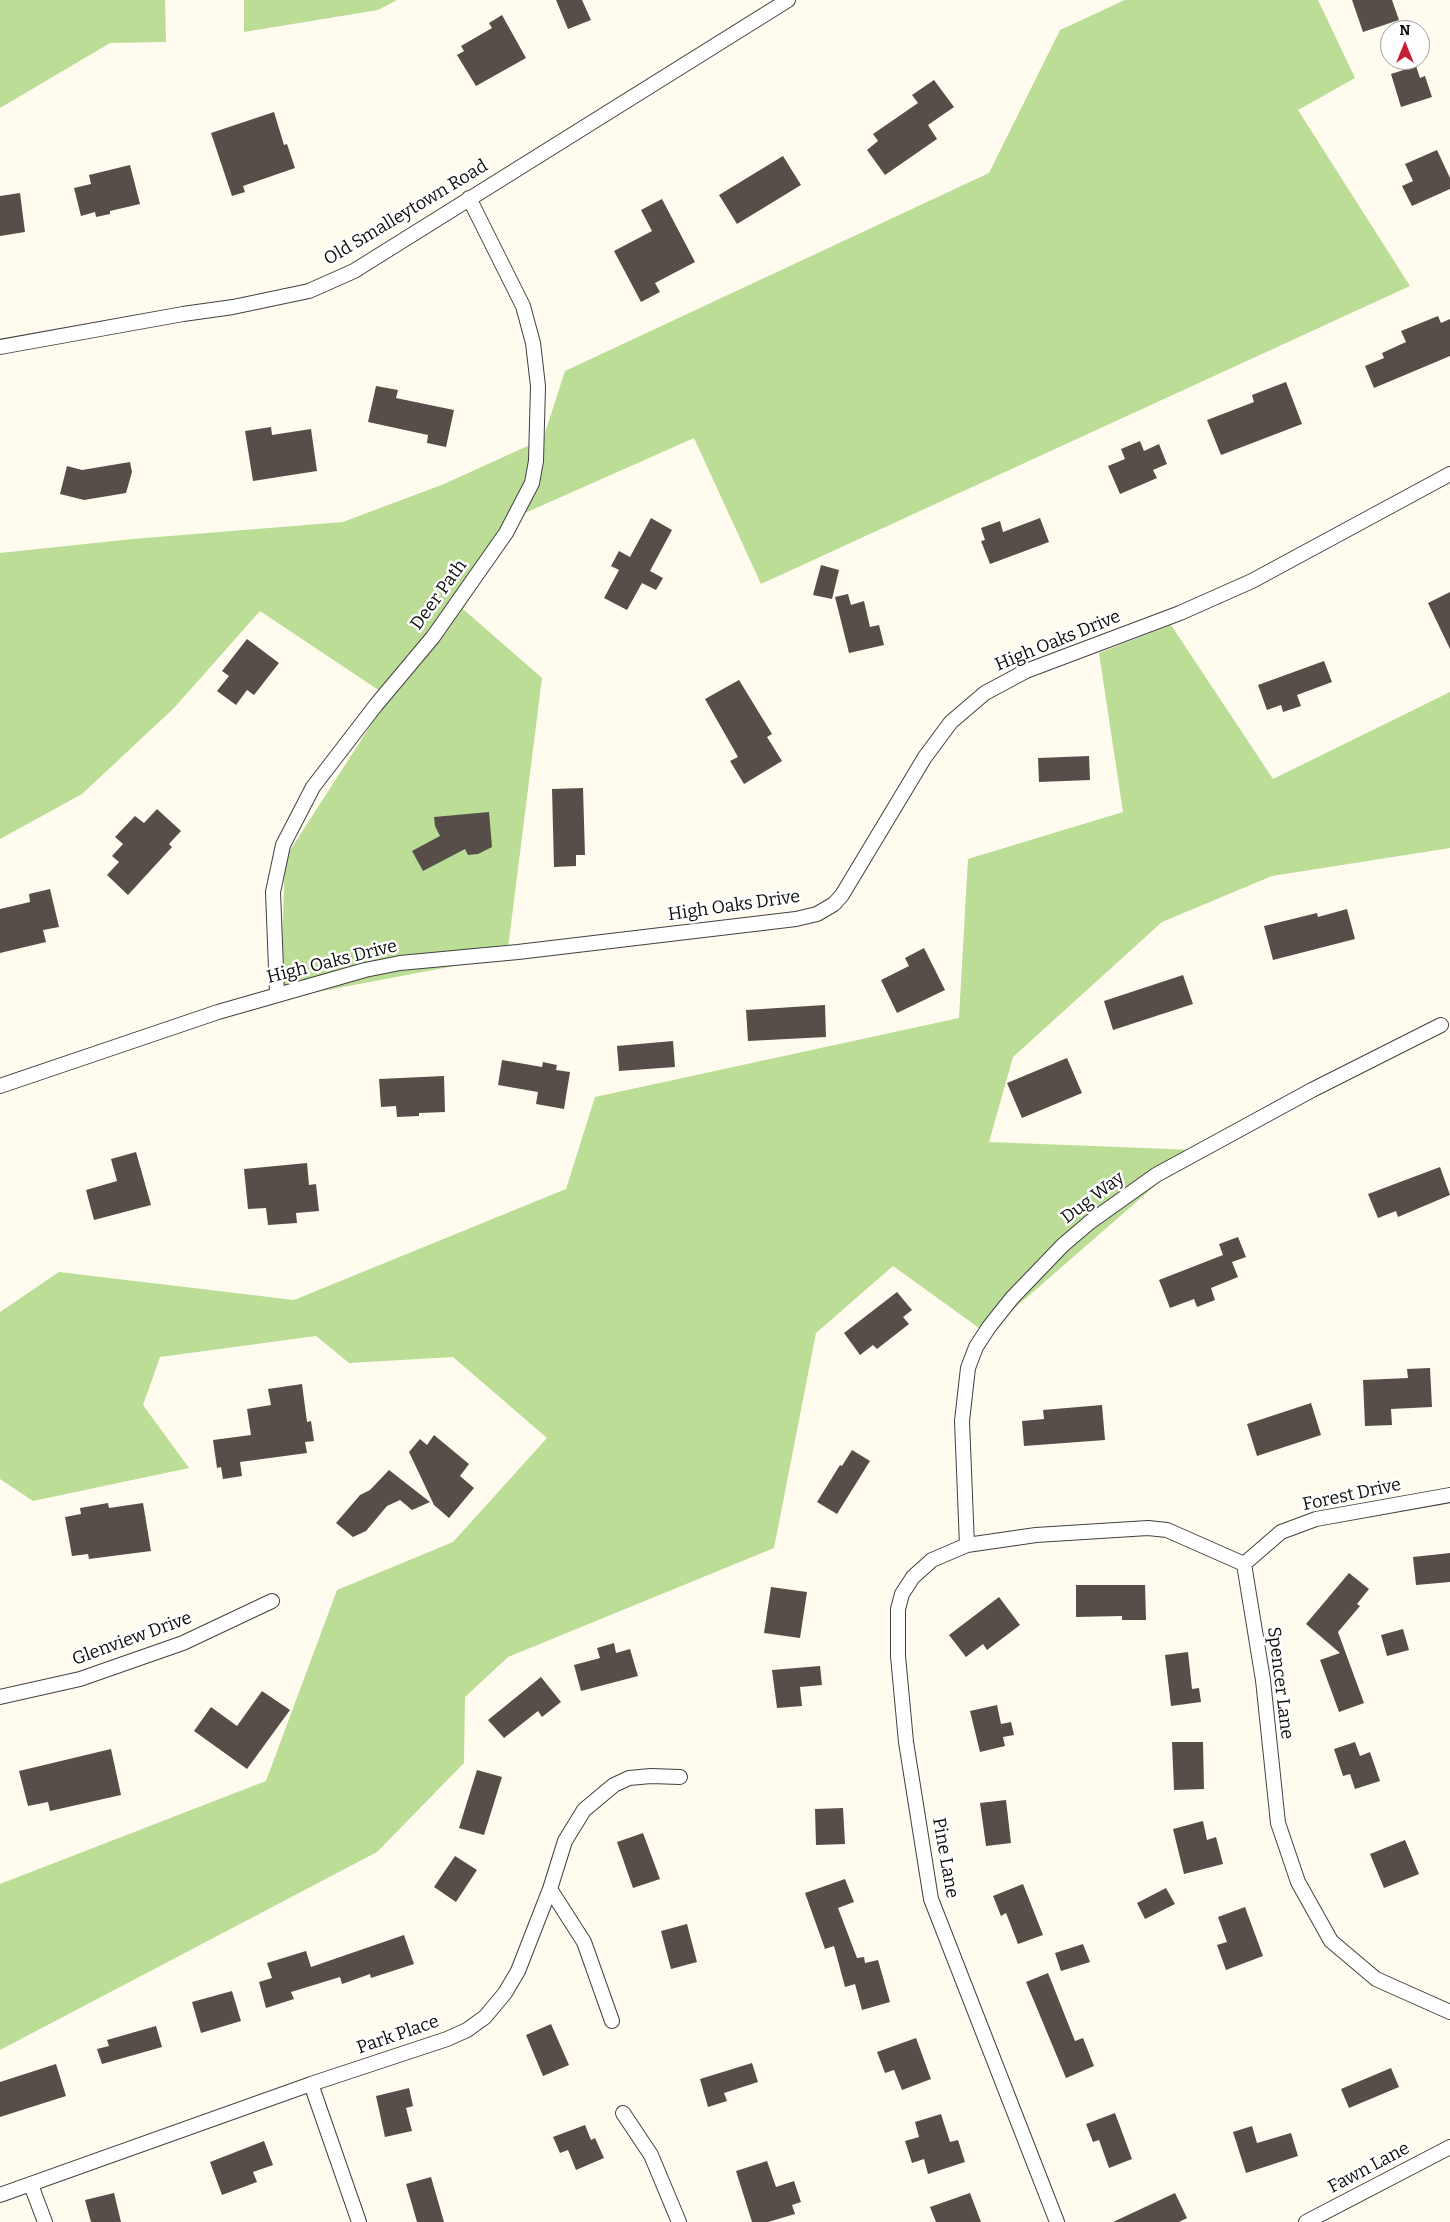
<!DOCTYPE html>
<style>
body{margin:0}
#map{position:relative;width:1450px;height:2222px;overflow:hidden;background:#fffbef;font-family:Bitter,serif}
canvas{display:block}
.north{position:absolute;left:1380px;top:20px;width:50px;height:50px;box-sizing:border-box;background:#fff;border:1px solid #9f9f9f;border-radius:50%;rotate:0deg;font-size:14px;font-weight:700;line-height:20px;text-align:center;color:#0e0e0e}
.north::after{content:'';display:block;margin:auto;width:18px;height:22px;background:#c51f34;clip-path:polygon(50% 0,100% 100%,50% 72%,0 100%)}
</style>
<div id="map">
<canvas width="1450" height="2222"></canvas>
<div class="north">N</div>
</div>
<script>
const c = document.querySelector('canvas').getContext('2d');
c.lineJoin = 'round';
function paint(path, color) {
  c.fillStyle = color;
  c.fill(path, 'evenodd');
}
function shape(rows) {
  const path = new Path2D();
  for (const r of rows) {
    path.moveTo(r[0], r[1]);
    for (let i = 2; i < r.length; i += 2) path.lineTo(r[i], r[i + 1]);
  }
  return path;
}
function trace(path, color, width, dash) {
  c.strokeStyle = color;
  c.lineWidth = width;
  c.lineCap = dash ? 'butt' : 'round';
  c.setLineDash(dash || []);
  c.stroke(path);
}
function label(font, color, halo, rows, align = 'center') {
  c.font = font + ' Bitter,serif';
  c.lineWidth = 5;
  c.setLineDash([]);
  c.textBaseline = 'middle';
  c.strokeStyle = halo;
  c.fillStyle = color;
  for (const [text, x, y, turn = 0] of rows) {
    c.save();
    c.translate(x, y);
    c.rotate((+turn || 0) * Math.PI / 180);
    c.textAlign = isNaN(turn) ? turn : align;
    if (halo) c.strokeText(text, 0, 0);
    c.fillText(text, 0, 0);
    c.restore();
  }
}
paint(shape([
 [0,0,165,0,166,42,110,43,0,108],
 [244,0,397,0,378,10,244,32],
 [1125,0,1318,0,1355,78,1298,110,1410,286,761,584,694,438,525,513,463,609,542,678,507,956,280,999,285,858,389,697,260,611,174,708,82,794,0,839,0,553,133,539,343,522,444,484,543,439,565,371,989,173,1060,30],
 [1171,625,1273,779,1450,692,1450,848,1272,876,1162,922,1013,1057,989,1142,1196,1150,986,1333,893,1266,816,1333,774,1548,508,1657,465,1697,464,1763,377,1852,0,2050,0,1884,266,1781,337,1590,453,1542,547,1438,453,1357,349,1363,316,1336,160,1357,143,1405,189,1468,33,1501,0,1479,0,1312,59,1272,294,1300,566,1189,595,1097,959,1018,968,859,1123,812,1099,653]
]), '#bbdd95');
paint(shape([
 [556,0,582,0,591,20,568,29],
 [1352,0,1392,0,1399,20,1363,32],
 [502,15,526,58,476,86,457,55,464,51,461,46,492,28,489,23],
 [1416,66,1420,78,1425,76,1432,97,1401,107,1391,74],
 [934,80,954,107,928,125,937,139,885,175,867,150,878,141,873,134,918,103,912,95],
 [274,112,284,145,287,144,295,168,243,186,245,192,232,196,211,133],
 [1437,150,1450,178,1450,189,1412,206,1402,186,1413,181,1405,164],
 [783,156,801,185,737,224,719,195],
 [130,165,140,204,110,211,110,214,96,217,95,212,81,216,74,188,91,184,89,175],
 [20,193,25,232,0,236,0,196],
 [662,199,695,262,655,283,660,292,641,302,614,251,652,231,641,210],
 [1438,316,1441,323,1450,319,1450,356,1374,388,1365,366,1384,358,1382,353,1406,342,1401,331],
 [1286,382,1302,424,1221,455,1207,420,1254,402,1252,395],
 [376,386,398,390,396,398,454,410,446,447,427,443,428,435,368,422],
 [271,427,272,435,311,429,317,471,253,481,245,431],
 [1140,441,1144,451,1159,444,1167,464,1153,470,1157,478,1120,494,1108,466,1125,459,1121,449],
 [130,462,132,472,126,493,84,500,60,494,67,466,82,470],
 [651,518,672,530,650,571,663,578,656,590,642,583,627,610,604,598,619,570,611,566,619,551,630,557],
 [1040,518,1049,542,990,564,981,541,985,540,981,528,1000,521,1003,532],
 [821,565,839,570,832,599,813,595],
 [1450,592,1450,649,1428,603],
 [848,594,851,605,864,601,870,627,879,625,884,645,849,653,835,597],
 [247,639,279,663,254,695,247,690,236,705,217,691,229,676,222,671],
 [1324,661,1332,682,1297,695,1301,706,1283,712,1281,705,1267,710,1258,685],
 [739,680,772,734,767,737,782,761,744,784,730,761,738,757,705,699],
 [1089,756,1090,780,1039,782,1038,758],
 [583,788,585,855,576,855,576,866,554,867,552,789],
 [157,809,181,831,169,844,172,847,128,895,107,875,119,862,112,856,123,844,115,837,135,816,144,823],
 [489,812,492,847,478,854,468,855,465,849,423,871,412,851,440,836,435,826,434,817],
 [50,889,59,927,43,930,46,942,0,953,0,909,30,902,29,894],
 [1347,909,1355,939,1273,960,1264,926,1317,913,1318,917],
 [924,948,945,990,897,1013,881,980,909,966,905,958],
 [1183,975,1193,1004,1113,1030,1104,1001],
 [825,1005,826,1037,748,1041,746,1010],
 [673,1041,675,1067,619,1071,617,1046],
 [1067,1058,1082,1093,1022,1118,1007,1083],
 [502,1060,542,1067,543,1062,557,1065,556,1070,570,1072,564,1109,536,1104,538,1092,498,1085],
 [444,1076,445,1112,419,1113,419,1116,397,1117,396,1106,381,1107,379,1079],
 [136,1152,151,1205,94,1220,86,1190,117,1181,111,1159],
 [307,1163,309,1185,316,1184,319,1211,296,1213,297,1223,268,1225,266,1208,248,1209,244,1169],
 [1440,1167,1450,1195,1398,1217,1396,1211,1378,1218,1368,1194],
 [1238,1237,1246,1257,1232,1262,1238,1277,1211,1288,1215,1300,1197,1307,1194,1299,1170,1308,1159,1280,1223,1255,1219,1244],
 [897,1292,912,1310,903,1317,909,1324,877,1349,873,1345,860,1355,844,1333],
 [1430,1368,1432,1407,1391,1409,1392,1425,1365,1426,1363,1380,1408,1378,1407,1369],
 [302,1384,307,1422,311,1421,314,1441,305,1442,307,1453,240,1462,242,1476,223,1479,221,1467,217,1468,213,1440,251,1435,247,1409,271,1405,268,1389],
 [1311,1403,1321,1435,1257,1456,1247,1424],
 [1102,1405,1105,1440,1024,1446,1022,1421,1044,1419,1043,1410],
 [434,1435,469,1464,460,1476,474,1488,449,1518,434,1505,409,1452,420,1439,427,1445],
 [852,1450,870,1461,837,1514,817,1502,840,1465,842,1466],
 [389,1470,430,1502,412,1510,400,1500,387,1506,366,1531,353,1537,336,1523,360,1495,370,1490],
 [108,1503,109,1508,143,1503,151,1551,89,1559,88,1554,72,1556,65,1517,81,1514,80,1508],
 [1450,1553,1450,1582,1416,1585,1413,1557],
 [1349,1573,1369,1589,1357,1604,1360,1606,1338,1632,1364,1703,1339,1712,1320,1660,1340,1653,1306,1624],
 [1076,1585,1145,1585,1146,1620,1122,1620,1122,1616,1076,1617],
 [771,1587,807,1592,800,1638,764,1633],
 [999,1597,1020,1625,987,1650,983,1644,966,1657,949,1635],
 [1403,1629,1409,1650,1387,1656,1381,1635],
 [614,1643,616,1653,630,1649,638,1676,581,1691,574,1665,600,1658,597,1648],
 [1188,1652,1192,1689,1199,1688,1201,1702,1171,1706,1165,1655],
 [820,1666,822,1685,800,1687,802,1706,777,1708,772,1670],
 [541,1677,561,1702,542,1717,538,1711,504,1738,488,1720],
 [262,1691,290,1710,247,1769,194,1731,211,1707,237,1726],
 [997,1705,1001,1724,1011,1722,1014,1735,1003,1737,1005,1746,980,1752,970,1711],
 [1172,1742,1203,1742,1204,1789,1174,1790],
 [1355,1742,1360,1756,1370,1752,1380,1781,1355,1789,1350,1774,1343,1776,1334,1749],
 [111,1749,121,1795,50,1811,48,1802,28,1806,19,1771],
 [477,1770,502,1777,484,1835,459,1828],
 [1006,1800,1011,1843,986,1846,980,1803],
 [843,1808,845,1844,816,1845,815,1809],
 [1203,1821,1207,1840,1216,1837,1223,1864,1184,1874,1173,1829],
 [643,1833,660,1879,633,1888,617,1842],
 [1405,1840,1419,1874,1384,1888,1370,1854],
 [455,1856,477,1870,456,1902,434,1887],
 [845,1879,854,1902,838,1908,857,1958,864,1957,865,1963,878,1960,890,2002,862,2010,855,1984,845,1987,834,1946,825,1949,805,1893],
 [1023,1884,1043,1935,1018,1944,1006,1913,1001,1916,993,1896],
 [1166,1888,1175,1904,1145,1919,1137,1903],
 [1245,1907,1263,1956,1226,1970,1217,1945,1227,1942,1218,1917],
 [687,1924,697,1962,671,1969,661,1931],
 [404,1935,414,1964,371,1978,370,1974,342,1984,340,1977,291,1992,294,1999,266,2008,259,1982,272,1978,267,1963,306,1951,311,1967],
 [1083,1944,1090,1962,1061,1971,1055,1953],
 [1048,1973,1075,2041,1083,2038,1094,2066,1066,2078,1026,1982],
 [232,1991,241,2021,201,2033,192,2002],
 [551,2024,569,2065,543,2076,526,2035],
 [156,2026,162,2047,102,2064,97,2049,109,2046,107,2040],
 [916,2038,931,2079,902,2090,894,2070,885,2073,877,2052],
 [752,2063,758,2082,724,2093,727,2101,708,2107,700,2079],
 [56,2064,66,2096,0,2117,0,2082],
 [1391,2068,1399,2087,1349,2108,1341,2089],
 [409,2088,413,2106,406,2108,412,2131,385,2137,376,2096],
 [1115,2113,1132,2159,1109,2168,1099,2140,1093,2142,1086,2124],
 [941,2114,950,2142,958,2140,965,2162,928,2174,924,2159,912,2163,905,2141,919,2137,915,2122],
 [585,2125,591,2140,595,2138,604,2158,576,2170,568,2150,560,2153,553,2137],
 [1252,2126,1257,2143,1291,2133,1298,2156,1246,2173,1233,2132],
 [264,2141,273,2165,253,2172,257,2182,222,2195,210,2162],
 [767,2161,776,2187,794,2181,801,2202,792,2205,795,2214,768,2222,752,2222,736,2171],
 [431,2177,444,2222,417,2222,406,2184],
 [114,2193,121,2222,91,2222,85,2200],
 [970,2193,981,2222,936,2222,930,2207],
 [1175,2193,1187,2218,1179,2222,1113,2222]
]), '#574e4a');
const minor = shape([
 [0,347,183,314,233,307,309,291,354,271,788,0],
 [277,994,273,892,283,845,313,787,376,705,433,637,506,533,532,483,536,461,538,386,533,343,523,306,469,198],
 [0,1086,218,1012,365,970,400,963,518,952,796,919,817,914,834,904,842,895,925,757,951,722,985,693,1026,671,1180,613,1252,581,1450,474],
 [967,1545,962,1421,968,1368,976,1347,989,1327,1012,1298,1063,1245,1090,1222,1156,1175,1312,1090,1441,1025],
 [1244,1564,1281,1532,1316,1519,1450,1495],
 [0,1697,80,1679,183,1643,272,1601],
 [550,1889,584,1942,612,2021],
 [311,2084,359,2222],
 [623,2113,651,2155,679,2222],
 [31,2185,45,2222],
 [0,2195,311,2084,447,2039,467,2030,485,2017,505,1993,518,1971,550,1889,565,1841,584,1810,614,1785,629,1778,651,1776,680,1777],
 [1057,2222,931,1899,906,1742,898,1656,898,1609,902,1594,913,1577,932,1560,967,1545,1036,1535,1148,1528,1167,1530,1244,1564,1263,1680,1278,1823,1298,1882,1331,1941,1376,1979,1450,2012],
 [1306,2222,1450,2147]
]);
trace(minor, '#414141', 16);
trace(minor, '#fff', 14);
label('18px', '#0e0e0e', '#fff', [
 ["Old Smalleytown Road",406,213,-31],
 ["Deer Path",439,595,-54],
 ["High Oaks Drive",1058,641,-22],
 ["High Oaks Drive",734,906,-8],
 ["High Oaks Drive",332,962,-14],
 ["Dug Way",1093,1198,-37],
 ["Forest Drive",1352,1495,-12],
 ["Glenview Drive",132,1639,-20],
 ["Spencer Lane",1280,1683,83],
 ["Pine Lane",945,1858,80],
 ["Park Place",398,2035,-19],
 ["Fawn Lane",1369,2168,-28]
]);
</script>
